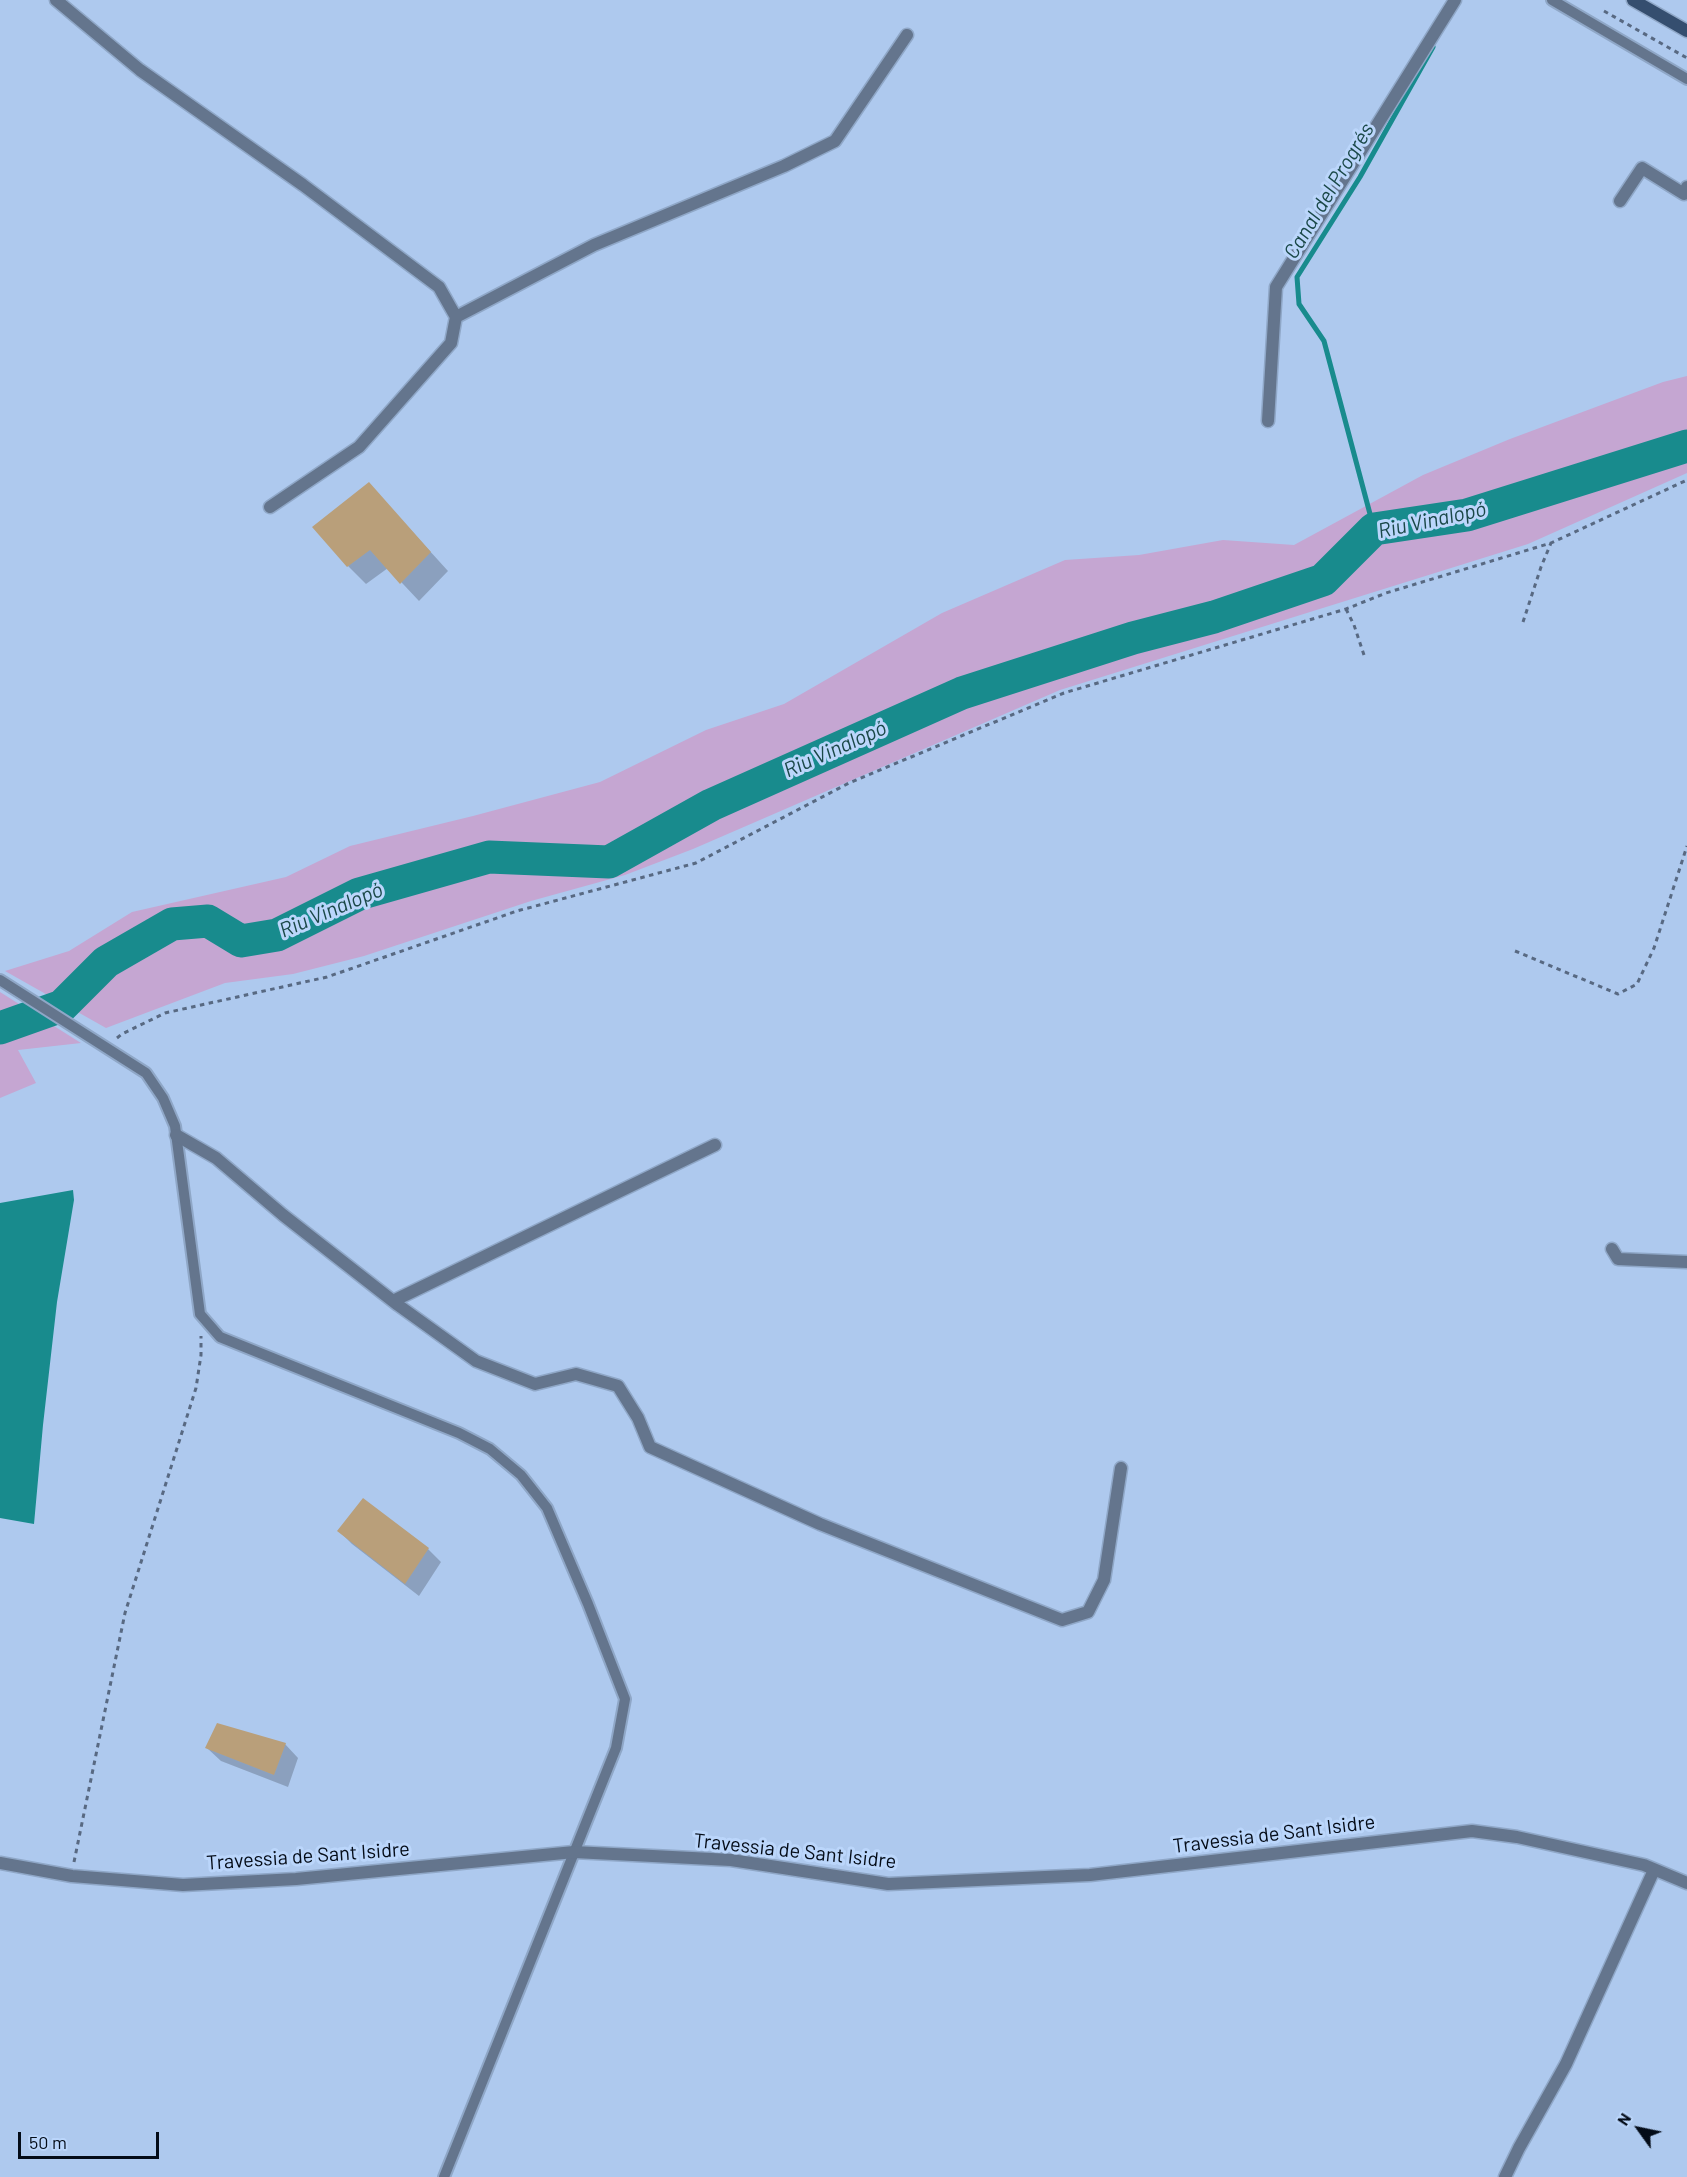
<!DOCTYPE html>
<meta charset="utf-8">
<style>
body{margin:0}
#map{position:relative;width:1687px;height:2177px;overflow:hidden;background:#aec9ee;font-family:Barlow,sans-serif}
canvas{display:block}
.north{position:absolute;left:1609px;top:2099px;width:60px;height:60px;-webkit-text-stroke:4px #bbd6fb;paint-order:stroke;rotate:303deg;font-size:16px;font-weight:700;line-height:24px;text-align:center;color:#040c18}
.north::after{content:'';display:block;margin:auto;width:21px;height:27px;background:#040c18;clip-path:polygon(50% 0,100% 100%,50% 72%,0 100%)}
.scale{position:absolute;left:18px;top:2132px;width:141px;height:27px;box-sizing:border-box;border:3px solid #040c18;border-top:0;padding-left:8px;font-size:18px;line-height:21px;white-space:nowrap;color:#040c18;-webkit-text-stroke:4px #bbd6fb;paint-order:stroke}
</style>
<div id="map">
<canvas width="1687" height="2177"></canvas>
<div class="north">N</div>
<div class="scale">50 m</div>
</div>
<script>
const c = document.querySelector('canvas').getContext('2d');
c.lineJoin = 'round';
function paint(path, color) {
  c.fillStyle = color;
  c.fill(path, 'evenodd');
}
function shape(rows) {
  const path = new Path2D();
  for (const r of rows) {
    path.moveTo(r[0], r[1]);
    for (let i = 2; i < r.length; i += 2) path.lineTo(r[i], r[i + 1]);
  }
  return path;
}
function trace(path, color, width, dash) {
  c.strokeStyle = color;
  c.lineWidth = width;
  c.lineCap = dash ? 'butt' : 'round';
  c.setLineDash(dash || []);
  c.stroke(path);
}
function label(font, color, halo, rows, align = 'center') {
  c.font = font + ' Barlow,sans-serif';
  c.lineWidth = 6;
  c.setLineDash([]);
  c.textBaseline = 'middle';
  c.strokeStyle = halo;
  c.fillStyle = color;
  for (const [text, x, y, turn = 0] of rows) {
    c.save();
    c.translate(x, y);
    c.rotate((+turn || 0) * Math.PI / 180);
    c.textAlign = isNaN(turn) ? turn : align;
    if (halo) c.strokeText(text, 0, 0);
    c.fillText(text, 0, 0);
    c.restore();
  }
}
paint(shape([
 [1687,376,1687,473,1528,544,1060,690,693,849,625,875,531,901,364,956,293,974,225,983,106,1028,5,971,69,951,132,912,286,877,350,846,473,816,600,782,706,730,784,704,942,613,1065,560,1139,555,1223,540,1294,545,1423,475,1510,439,1663,382],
 [0,992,81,1043,18,1050,36,1083,0,1098]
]), '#c5a6d2');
paint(shape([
 [73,1190,74,1200,57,1302,43,1425,34,1524,0,1518,0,1203]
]), '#188b8d');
paint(shape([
 [369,484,448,571,419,601,388,568,366,584,348,566],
 [339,1531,428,1549,441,1562,419,1596,352,1544],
 [285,1744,298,1758,288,1787,221,1761,207,1748]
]), '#0003');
trace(shape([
 [1374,529,1324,341,1299,304,1297,277,1360,177,1433,47]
]), '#188b8d', 5);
trace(shape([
 [0,1028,62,1006,106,962,172,924,208,921,241,941,277,935,359,894,489,857,609,862,711,805,962,693,1133,638,1214,617,1323,580,1374,529,1467,515,1687,446]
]), '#188b8d', 33);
paint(shape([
 [369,482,431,552,400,584,370,550,347,567,312,527],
 [363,1498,429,1548,405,1584,337,1531],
 [217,1723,286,1743,274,1775,205,1748]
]), '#b99f7a');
const lane = shape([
 [1552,0,1687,79],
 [0,980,146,1073,163,1098,175,1126,200,1314,220,1337,459,1433,490,1449,521,1475,547,1508,588,1604,625,1699,616,1748,444,2177]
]);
const street = shape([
 [56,0,140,70,303,185,439,287,456,317,451,343,359,447,270,507],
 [1620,201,1642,168,1684,194,1687,187],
 [456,317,594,245,784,166,835,141,907,35],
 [1268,421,1276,287,1455,0],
 [176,1135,216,1158,283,1215,398,1305,476,1361,535,1384,576,1374,618,1386,638,1418,650,1447,820,1524,1062,1620,1088,1612,1104,1580,1121,1468],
 [1612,1249,1618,1259,1687,1262],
 [393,1301,715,1145],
 [0,1863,72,1876,183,1885,296,1879,574,1852,731,1860,888,1884,1090,1875,1472,1831,1517,1837,1644,1865,1687,1883],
 [1505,2177,1519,2148,1566,2064,1654,1870]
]);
const secondary = shape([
 [1633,0,1687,31]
]);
trace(lane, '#8fa7c7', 14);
trace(street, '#8fa7c7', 15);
trace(secondary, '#8fa7c7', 15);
trace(shape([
 [1604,11,1687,58],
 [1346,609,1354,625,1365,658],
 [1523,622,1541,567,1551,543],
 [1515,951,1618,994,1637,984,1654,948,1687,846],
 [117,1038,122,1034,165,1013,327,977,517,911,696,863,849,783,1064,693,1346,609,1386,593,1551,543,1687,480],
 [74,1862,125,1613,196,1388,201,1355,201,1336]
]), '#586982', 3, [4.5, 4.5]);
trace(lane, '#64758d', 10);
trace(street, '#64758d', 12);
trace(secondary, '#354e6f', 12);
label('20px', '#040c18', '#bbd6fb', [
 ["Travessia de Sant Isidre",1274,1834,-7],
 ["Travessia de Sant Isidre",795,1851,6],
 ["Travessia de Sant Isidre",308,1856,-4]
]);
label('italic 21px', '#1a4848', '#bbd6fb', [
 ["Canal del Progrés",1329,191,-59],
 ["Riu Vinalopó",1432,520,-12],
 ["Riu Vinalopó",835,749,-24],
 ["Riu Vinalopó",331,910,-23]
]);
</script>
